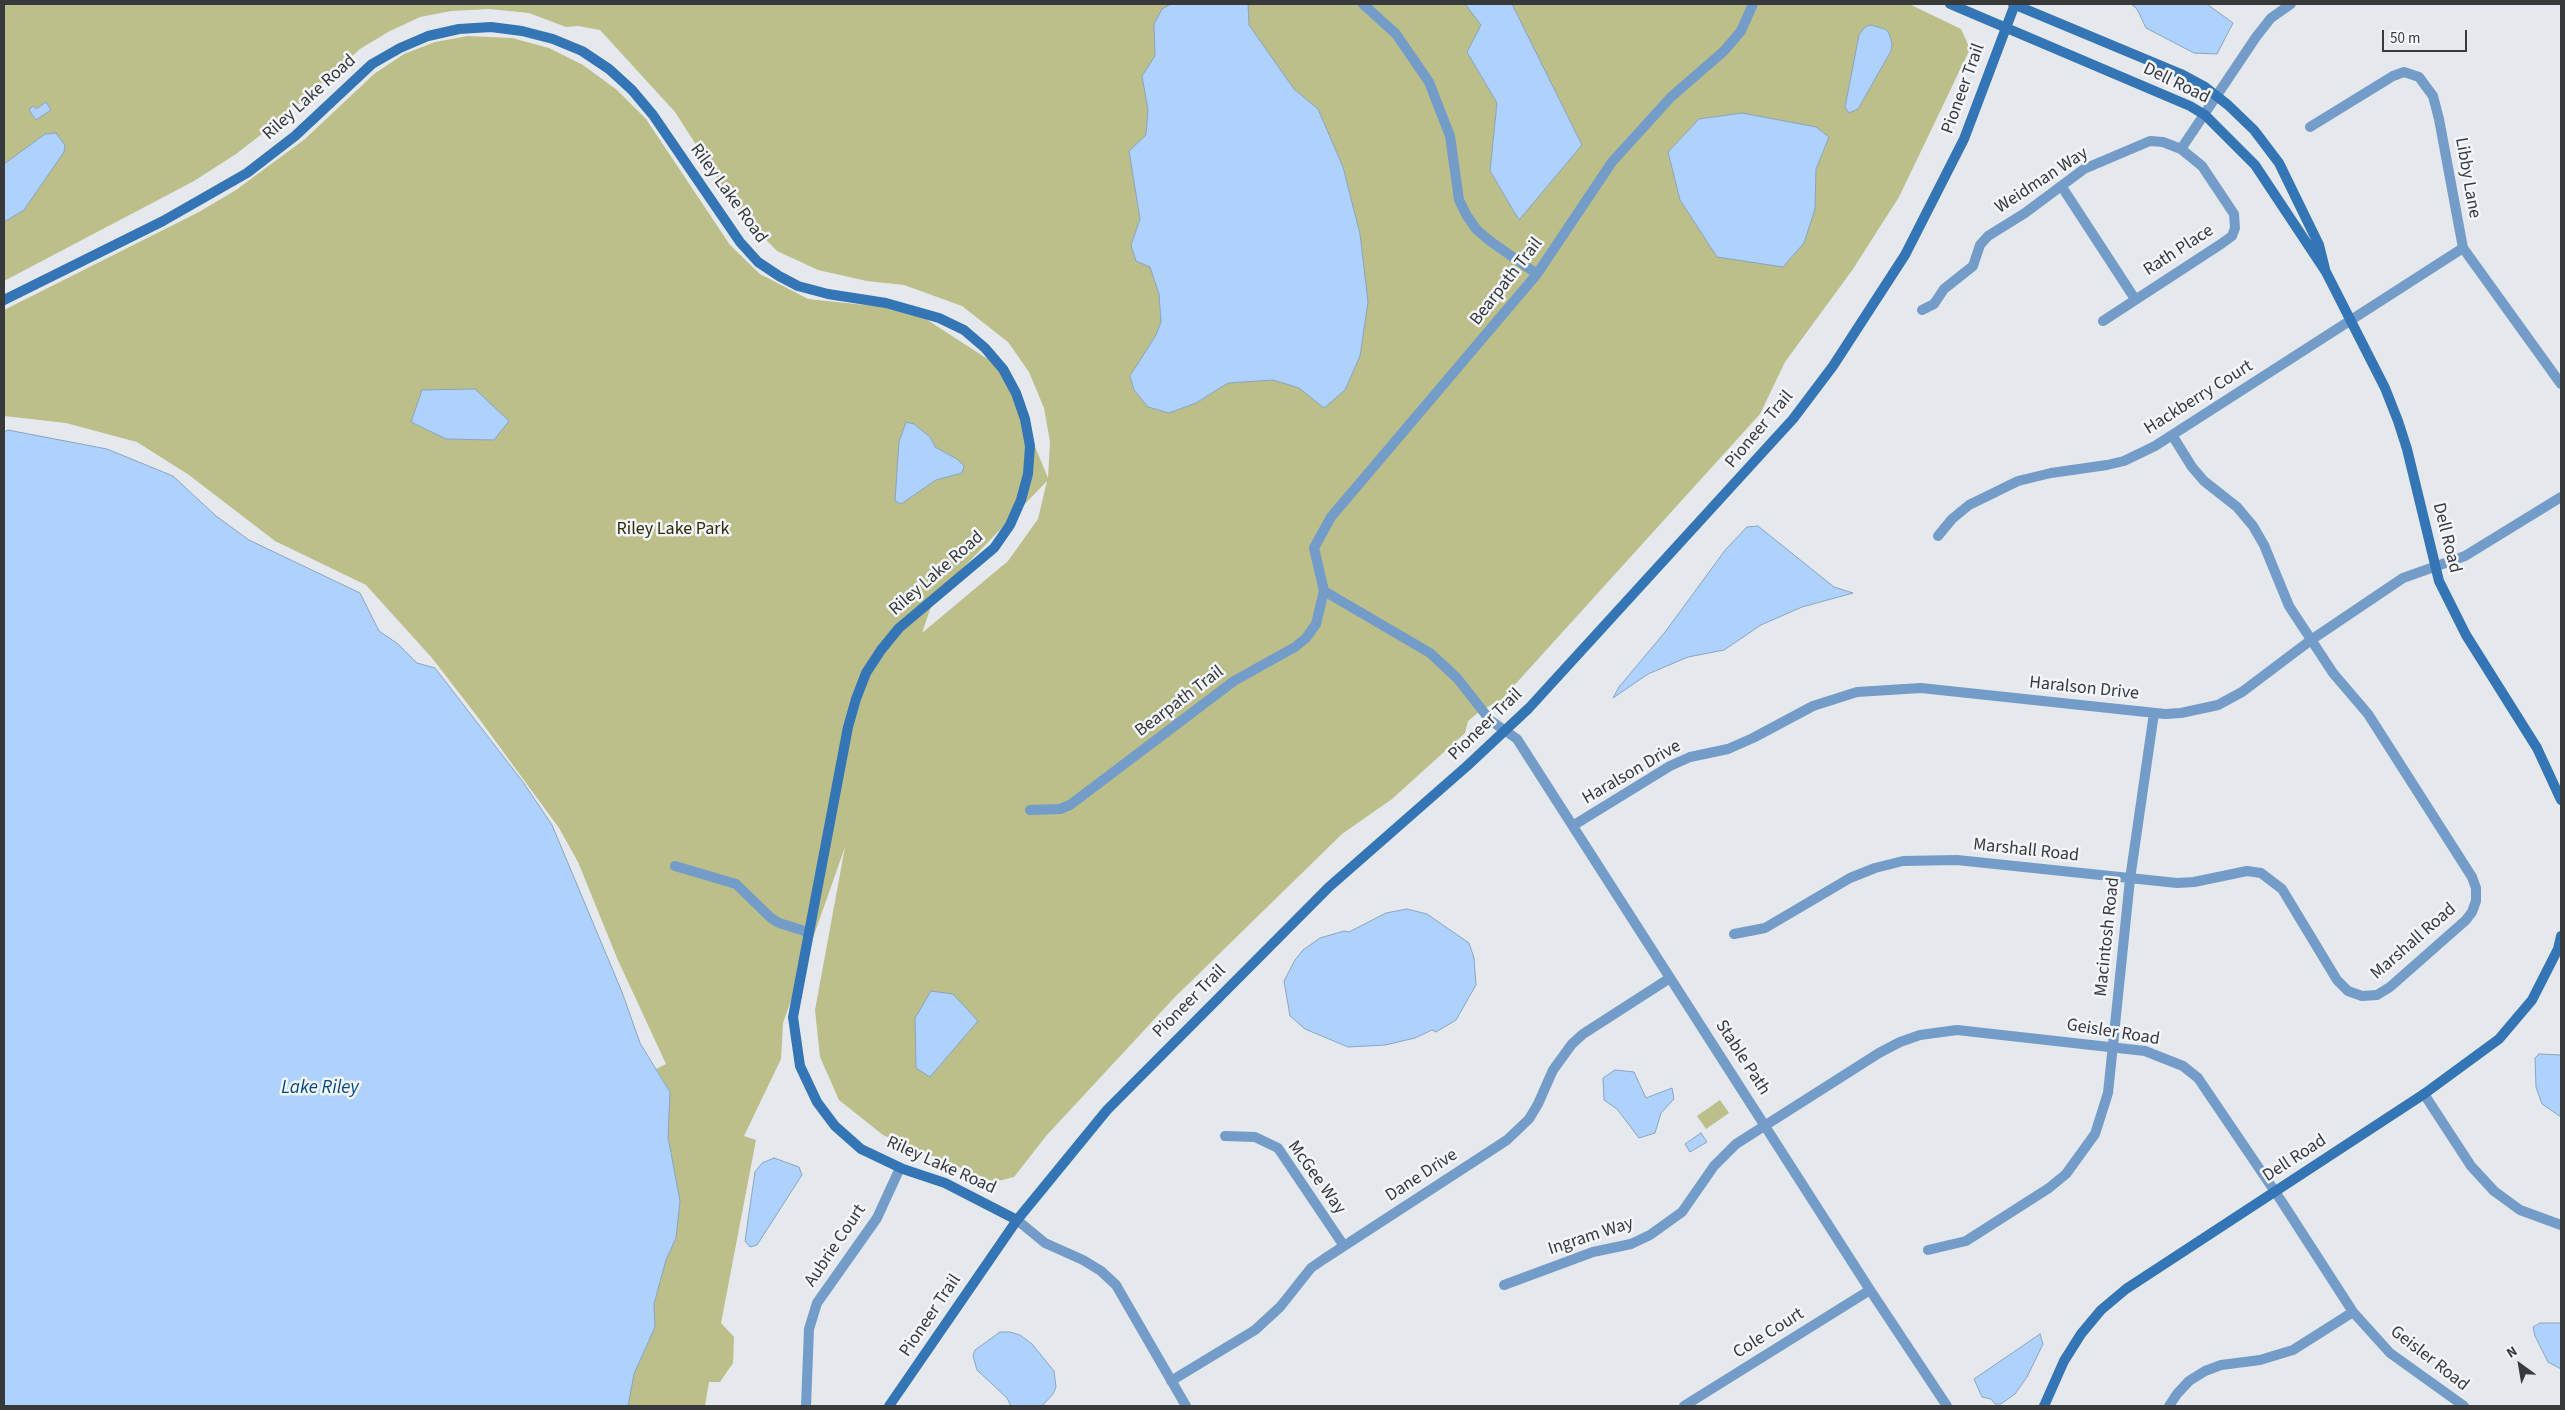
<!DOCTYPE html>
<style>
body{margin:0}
#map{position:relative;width:2565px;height:1410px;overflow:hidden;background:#e5e8ec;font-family:"Source Sans 3",sans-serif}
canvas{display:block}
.frame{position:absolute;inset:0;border:5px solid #37393a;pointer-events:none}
.north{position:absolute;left:2495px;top:1340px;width:50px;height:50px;-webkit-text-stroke:4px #f2f5f9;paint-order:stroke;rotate:328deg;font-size:14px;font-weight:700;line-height:20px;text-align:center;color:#37393a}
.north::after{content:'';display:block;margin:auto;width:18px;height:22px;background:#37393a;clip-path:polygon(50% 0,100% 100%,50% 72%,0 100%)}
.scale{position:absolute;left:2382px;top:30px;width:85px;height:22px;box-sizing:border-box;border:2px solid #37393a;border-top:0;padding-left:6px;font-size:15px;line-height:18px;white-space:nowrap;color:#37393a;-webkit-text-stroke:4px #f2f5f9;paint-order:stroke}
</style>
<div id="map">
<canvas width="2565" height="1410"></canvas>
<div class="frame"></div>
<div class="north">N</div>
<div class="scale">50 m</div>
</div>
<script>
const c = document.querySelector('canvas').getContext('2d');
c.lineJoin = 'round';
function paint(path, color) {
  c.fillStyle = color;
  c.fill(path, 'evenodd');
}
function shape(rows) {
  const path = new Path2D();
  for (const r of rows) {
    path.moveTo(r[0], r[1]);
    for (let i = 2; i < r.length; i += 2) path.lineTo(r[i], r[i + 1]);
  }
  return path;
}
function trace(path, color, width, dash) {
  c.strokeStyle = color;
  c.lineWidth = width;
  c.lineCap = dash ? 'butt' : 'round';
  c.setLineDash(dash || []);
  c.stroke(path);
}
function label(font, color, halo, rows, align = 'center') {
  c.font = font + ' "Source Sans 3",sans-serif';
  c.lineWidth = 5;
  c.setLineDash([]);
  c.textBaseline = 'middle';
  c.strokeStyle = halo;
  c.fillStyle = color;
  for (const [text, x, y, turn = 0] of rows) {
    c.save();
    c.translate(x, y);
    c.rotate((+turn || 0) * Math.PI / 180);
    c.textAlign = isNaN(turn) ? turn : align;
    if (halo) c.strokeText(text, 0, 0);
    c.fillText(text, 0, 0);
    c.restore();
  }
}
paint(shape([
 [4,4,1909,4,1961,29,1970,49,1899,197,1853,269,1785,362,1760,414,1501,700,1480,711,1468,721,1465,733,1392,799,1342,834,1174,998,1046,1136,1014,1177,994,1182,883,1135,839,1100,820,1057,815,1010,845,847,783,1023,781,1059,744,1136,756,1140,721,1323,734,1337,733,1363,720,1382,709,1382,705,1406,617,1406,670,1092,656,1069,666,1064,617,958,578,862,559,828,480,720,432,658,366,585,275,541,189,475,137,442,66,423,4,416,4,310,199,212,236,190,305,139,374,74,404,54,435,42,468,36,512,38,549,48,583,65,617,90,646,119,730,245,760,274,808,299,912,310,1003,369,1048,478,1050,442,1044,408,1029,372,1008,342,962,306,904,285,867,281,818,270,777,251,740,213,675,112,600,30,578,26,566,27,529,13,489,9,451,11,420,17,388,32,360,49,289,113,236,154,194,181,4,281],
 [1047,481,1038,519,1008,561,922,633,934,598],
 [1720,1100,1729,1113,1706,1129,1697,1116]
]), '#bcbf8a');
const water = shape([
 [1171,4,1248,4,1249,25,1294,89,1318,109,1343,167,1360,234,1368,302,1360,356,1345,390,1324,408,1299,388,1273,380,1228,383,1196,403,1169,413,1148,407,1134,390,1130,376,1156,335,1161,322,1159,294,1150,267,1136,261,1131,245,1140,219,1129,151,1146,135,1148,110,1142,76,1155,56,1154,24,1162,9,1171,4],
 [1465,4,1512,4,1582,145,1519,220,1490,171,1497,103,1467,52,1481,25,1465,4],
 [2131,4,2207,4,2233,23,2217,54,2194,53,2146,28,2137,9,2131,4],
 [1871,25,1885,29,1889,33,1892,44,1891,51,1858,109,1849,113,1845,107,1859,35,1865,27,1871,25],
 [46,102,51,110,36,120,29,110,33,106,36,109,46,102],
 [1742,113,1816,127,1829,137,1816,169,1815,209,1804,243,1783,267,1717,257,1680,200,1668,152,1699,119,1742,113],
 [56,133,65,145,64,152,24,210,4,222,4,164,45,134,56,133],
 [475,389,509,421,494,440,446,439,411,422,422,390,475,389],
 [906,422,914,424,931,438,935,447,957,459,964,466,962,473,936,480,901,504,895,501,899,442,906,422],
 [8,430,107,449,173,476,216,516,249,540,360,593,379,631,398,644,417,663,435,668,523,782,552,825,622,992,640,1043,670,1092,668,1137,680,1201,676,1238,666,1260,654,1304,655,1327,634,1374,628,1406,4,1406,4,432,8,430],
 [1758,526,1834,587,1853,593,1802,607,1761,625,1724,650,1688,657,1648,674,1613,698,1619,687,1665,632,1726,549,1747,527,1758,526],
 [1407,909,1427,914,1469,943,1474,958,1476,985,1456,1020,1436,1032,1432,1030,1415,1038,1385,1045,1348,1047,1305,1029,1290,1016,1284,981,1295,960,1303,950,1320,938,1344,931,1349,932,1386,913,1407,909],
 [931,991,953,994,978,1021,930,1077,916,1068,915,1018,931,991],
 [2539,1054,2561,1055,2561,1117,2542,1104,2536,1087,2535,1058,2539,1054],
 [1615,1070,1634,1072,1646,1098,1672,1088,1674,1099,1661,1113,1655,1133,1639,1138,1617,1109,1604,1100,1603,1078,1615,1070],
 [1701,1133,1707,1142,1690,1152,1685,1144,1701,1133],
 [774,1158,799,1167,802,1175,757,1245,750,1247,745,1241,755,1172,762,1163,774,1158],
 [2540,1323,2561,1323,2561,1369,2548,1362,2535,1336,2533,1327,2540,1323],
 [1000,1332,1010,1332,1020,1335,1032,1344,1054,1371,1056,1387,1053,1394,1042,1406,1011,1406,1007,1398,977,1370,973,1356,975,1350,1000,1332],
 [2040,1334,2043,1344,2027,1377,2015,1394,2001,1404,1995,1404,1991,1399,1982,1397,1974,1379,2040,1334]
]);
paint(water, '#aed2fc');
trace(water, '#8aa4c2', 1);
trace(shape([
 [1363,4,1396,34,1429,82,1450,136,1459,200,1467,216,1477,230,1490,241,1537,274],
 [1753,4,1741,31,1724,51,1671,97,1612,162,1537,274,1331,517,1314,548,1324,591,1430,653,1457,678,1490,720,1517,739,1870,1290,1947,1406],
 [2310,127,2393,76,2404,72,2419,77,2433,96,2439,119,2463,248,2561,384],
 [2062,187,2135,299],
 [1922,310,1934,304,1944,289,1973,266,1980,245,1988,236,2025,213,2084,169,2150,141,2163,142,2181,149,2256,37,2271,18,2291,4],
 [2103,321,2221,244,2232,236,2235,228,2234,214,2202,166,2181,149],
 [1938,536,1952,519,1969,505,2018,481,2051,473,2107,465,2124,461,2155,446,2463,248],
 [1030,810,1060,809,1070,805,1234,681,1295,647,1306,638,1316,624,1324,591],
 [1574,825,1670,766,1690,757,1728,749,1753,738,1813,706,1857,692,1921,688,2165,714,2181,713,2218,705,2242,692,2311,640,2403,578,2465,556,2561,497],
 [675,866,736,884,771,918,779,923,808,932],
 [1734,934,1765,928,1850,878,1875,868,1903,861,1957,860,2177,883,2194,882,2247,871,2261,873,2282,889,2337,980,2348,991,2362,996,2377,995,2390,987,2466,920,2472,912,2476,901,2476,888,2472,877,2368,714,2333,673,2289,606,2264,545,2253,526,2237,507,2204,481,2192,467,2172,435],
 [2424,1094,2471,1166,2494,1191,2520,1210,2561,1225],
 [1225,1136,1255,1137,1278,1148,1344,1246],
 [1017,1220,1045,1243,1083,1260,1101,1271,1116,1285,1186,1406],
 [1928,1250,1966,1241,2049,1188,2066,1174,2095,1134,2108,1093,2130,879,2154,713],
 [1504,1285,1593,1252,1631,1244,1650,1235,1682,1212,1714,1166,1736,1144,1879,1053,1900,1042,1920,1035,1957,1030,2145,1051,2183,1066,2198,1078,2282,1202,2353,1312,2390,1353,2464,1406],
 [1171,1381,1255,1330,1280,1307,1311,1268,1324,1259,1507,1140,1529,1119,1538,1104,1553,1070,1572,1044,1583,1034,1670,978],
 [806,1406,809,1329,817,1303,877,1218,900,1168],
 [1684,1406,1870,1290],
 [2169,1406,2177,1394,2189,1381,2205,1371,2221,1365,2260,1360,2293,1350,2353,1312]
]), '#739cc8', 10);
trace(shape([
 [1950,4,2190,106,2205,115,2255,165,2326,272,2385,388,2398,421,2407,449,2439,581,2466,635,2537,748,2561,800],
 [2013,4,2181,74,2205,87,2228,105,2254,130,2279,163,2319,245,2325,269],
 [4,300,163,221,247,173,295,136,372,64,400,48,428,36,459,29,491,27,522,31,553,39,582,51,609,69,632,90,653,115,740,242,758,262,779,276,798,286,828,294,886,303,939,318,964,330,985,348,1003,369,1016,393,1025,419,1030,446,1028,474,1021,500,1010,525,994,548,899,628,881,650,866,673,856,699,848,727,793,1017,800,1066,817,1102,835,1126,861,1149,903,1169,945,1183,1017,1220],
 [889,1406,1017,1220,1107,1110,1329,887,1467,766,1529,708,1793,419,1833,366,1905,255,1964,139,2015,4],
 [2044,1406,2064,1361,2081,1334,2101,1310,2126,1289,2424,1094,2499,1039,2532,1000,2558,949,2561,936]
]), '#3475b5', 10);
label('18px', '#37393a', '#f2f5f9', [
 ["Dell Road",2176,84,26],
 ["Pioneer Trail",1964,89,-70],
 ["Riley Lake Road",310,98,-42],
 ["Libby Lane",2467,178,80],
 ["Weidman Way",2042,181,-33],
 ["Riley Lake Road",728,194,54],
 ["Rath Place",2179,251,-33],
 ["Bearpath Trail",1507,282,-52],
 ["Hackberry Court",2199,398,-32],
 ["Pioneer Trail",1760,430,-50],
 ["Dell Road",2446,538,76],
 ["Riley Lake Road",937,574,-41],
 ["Haralson Drive",2084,689,6],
 ["Bearpath Trail",1180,702,-37],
 ["Pioneer Trail",1486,725,-44],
 ["Haralson Drive",1632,773,-30],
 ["Marshall Road",2026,851,6],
 ["Macintosh Road",2108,937,-84],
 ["Marshall Road",2414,942,-41],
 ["Pioneer Trail",1190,1002,-45],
 ["Geisler Road",2113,1033,9],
 ["Stable Path",1742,1058,57],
 ["Dell Road",2295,1159,-33],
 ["Riley Lake Road",941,1166,24],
 ["Dane Drive",1422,1176,-33],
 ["McGee Way",1316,1178,54],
 ["Ingram Way",1591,1237,-18],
 ["Aubrie Court",836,1246,-56],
 ["Pioneer Trail",931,1316,-56],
 ["Cole Court",1769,1334,-32],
 ["Geisler Road",2429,1359,38]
]);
label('18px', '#2d2d04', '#f2f5f9', [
 ["Riley Lake Park",673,530]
]);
label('italic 19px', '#044985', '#f2f5f9', [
 ["Lake Riley",320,1089]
]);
</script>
